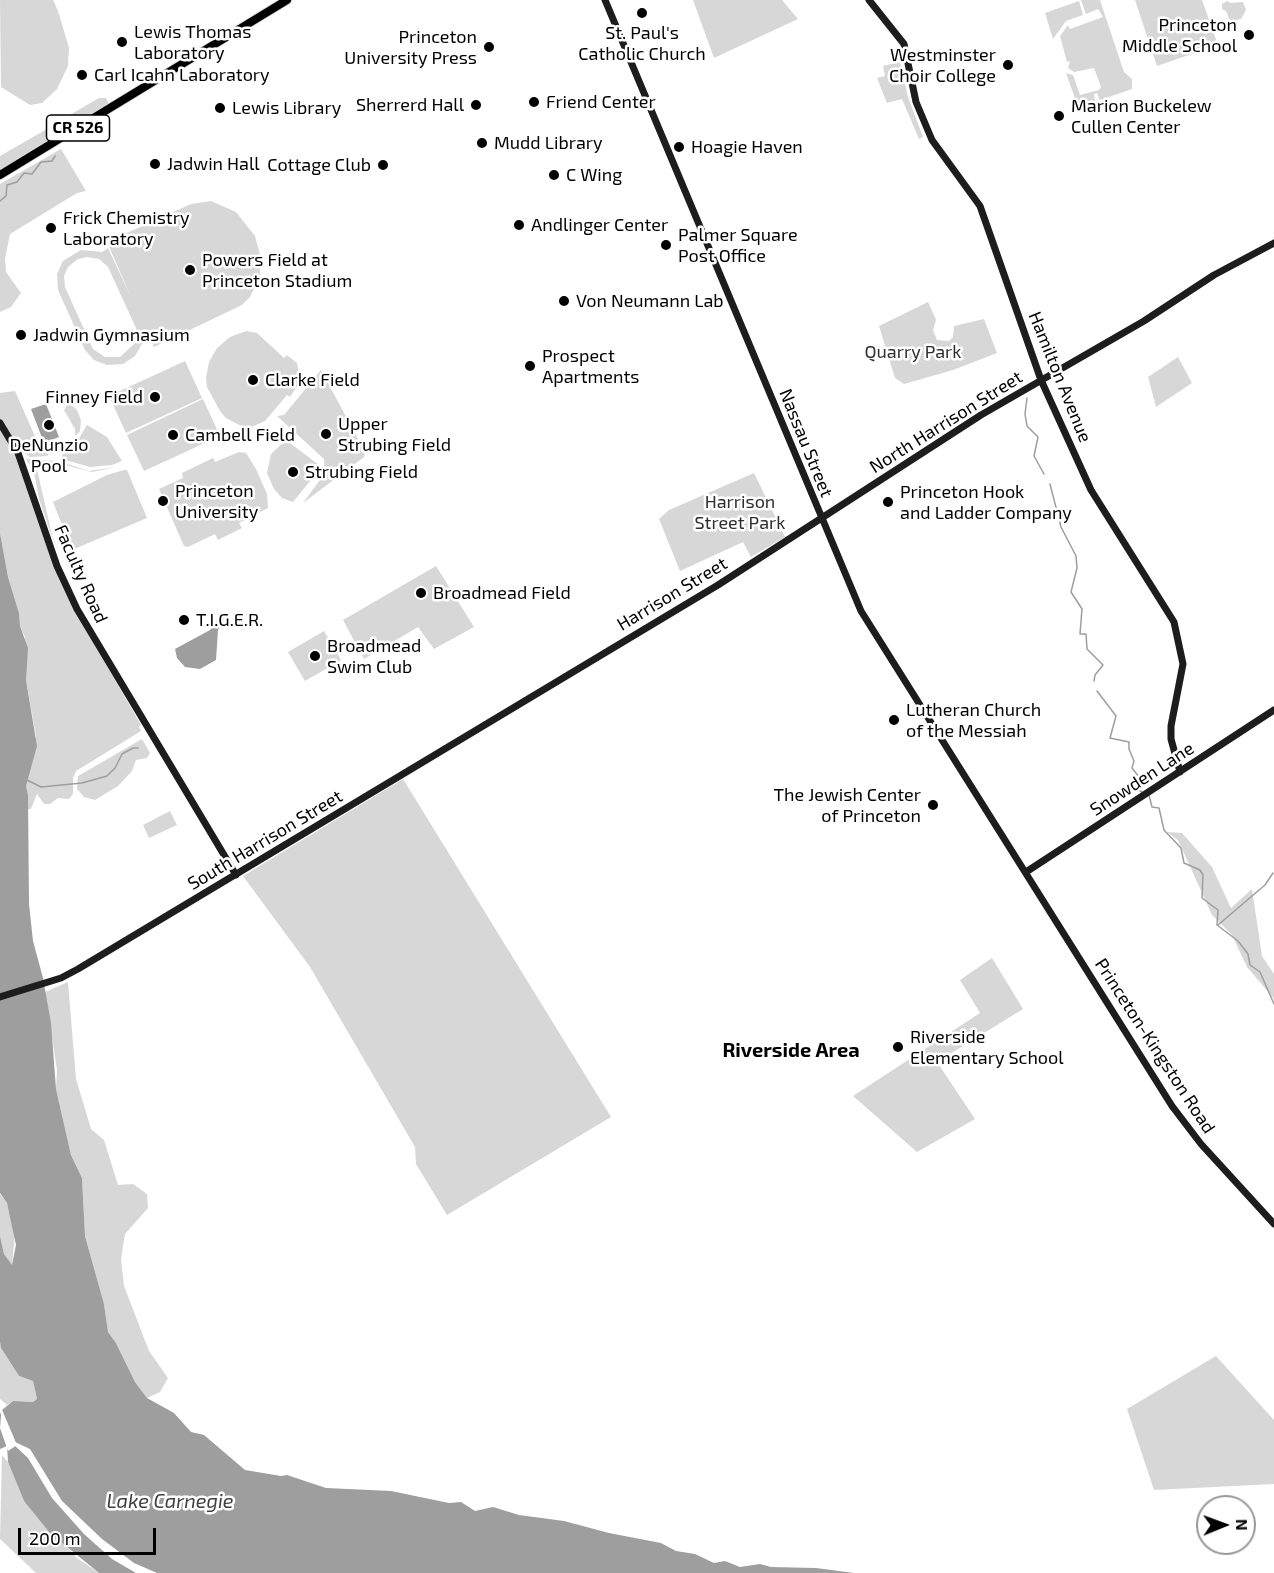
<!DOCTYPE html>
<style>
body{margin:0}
#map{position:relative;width:1274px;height:1573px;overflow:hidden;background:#fff;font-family:"Exo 2",sans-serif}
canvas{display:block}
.north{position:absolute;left:1196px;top:1495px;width:60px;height:60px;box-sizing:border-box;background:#fff;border:2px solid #999;border-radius:50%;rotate:89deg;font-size:16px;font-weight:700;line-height:24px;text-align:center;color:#000}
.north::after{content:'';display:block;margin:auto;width:21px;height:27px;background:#000;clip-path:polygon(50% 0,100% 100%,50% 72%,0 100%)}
.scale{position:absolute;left:18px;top:1528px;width:138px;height:27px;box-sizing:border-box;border:3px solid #000;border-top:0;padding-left:8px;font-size:18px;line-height:21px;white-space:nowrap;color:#000;-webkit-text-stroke:4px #fff;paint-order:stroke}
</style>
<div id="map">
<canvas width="1274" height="1573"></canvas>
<div class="north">N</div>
<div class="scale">200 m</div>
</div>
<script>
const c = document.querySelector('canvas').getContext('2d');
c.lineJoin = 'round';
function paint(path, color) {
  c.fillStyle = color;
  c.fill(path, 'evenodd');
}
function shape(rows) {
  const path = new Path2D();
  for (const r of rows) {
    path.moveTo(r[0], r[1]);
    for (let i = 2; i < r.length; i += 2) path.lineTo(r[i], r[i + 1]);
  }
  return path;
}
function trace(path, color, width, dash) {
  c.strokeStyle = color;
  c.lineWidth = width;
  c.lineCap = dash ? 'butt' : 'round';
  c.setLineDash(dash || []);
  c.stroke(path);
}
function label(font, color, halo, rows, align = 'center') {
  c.font = font + ' "Exo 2",sans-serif';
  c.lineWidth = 5;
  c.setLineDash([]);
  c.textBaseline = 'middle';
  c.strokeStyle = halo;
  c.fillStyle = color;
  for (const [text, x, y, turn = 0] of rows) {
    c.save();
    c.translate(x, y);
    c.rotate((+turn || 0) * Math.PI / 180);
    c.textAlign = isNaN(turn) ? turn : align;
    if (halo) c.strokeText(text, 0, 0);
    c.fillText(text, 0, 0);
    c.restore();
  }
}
paint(shape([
 [0,0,53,0,58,11,69,48,68,66,57,89,42,103,30,105,1,87],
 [693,0,782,0,798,19,714,58],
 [1081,0,1100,0,1124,72,1132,79,1132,89,1100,100,1097,93,1094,94,1095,102,1078,107,1066,73,1073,75,1080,95,1099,90,1101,87,1094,68,1074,72,1068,68,1070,61,1067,62,1060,36,1068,25,1070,29,1103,17,1098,9,1086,14],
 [1135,0,1202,0,1218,45,1157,66],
 [1079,1,1083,15,1066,21,1053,39,1045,13],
 [1227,1,1231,3,1243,2,1246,10,1241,19,1230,21,1226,11,1222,9,1222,4],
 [900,62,908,97,923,137,919,139,902,99,887,103,877,78,885,76,883,66],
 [99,98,106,98,109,104,58,135,54,124],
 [47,129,53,138,0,170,0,156],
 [61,149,86,191,77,193,10,234,5,259,6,272,21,293,11,307,0,312,0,184],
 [211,201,236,212,255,236,260,255,260,276,250,297,242,305,154,347,151,340,143,342,135,356,123,364,107,365,94,360,85,350,58,290,57,274,63,261,81,250,102,252,108,248,131,297,107,242,191,204],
 [87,257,99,259,108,267,136,328,134,344,120,357,105,357,93,349,65,287,64,276,68,267,78,259],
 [928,302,936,320,933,330,937,340,949,341,953,337,954,326,984,319,997,353,953,370,904,384,895,378,879,326],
 [246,331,257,333,284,358,287,355,297,363,300,382,290,397,287,395,265,421,247,429,226,418,220,411,207,387,206,378,209,362,217,348,230,337],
 [1178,357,1192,383,1156,407,1148,377],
 [185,361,202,398,126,433,109,396],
 [321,370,365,452,364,457,303,503,325,473,324,459,277,416,284,415],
 [15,391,41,450,52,450,47,456,30,457,19,449,0,419,0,393],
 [203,399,220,436,144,471,127,435],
 [69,403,77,410,81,420,80,431,75,436,75,429,64,410],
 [87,425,107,437,122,461,112,465,90,467,62,459,62,455,75,445],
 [0,427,13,450,46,545,74,609,141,725,139,727,141,731,76,771,73,778,73,794,69,799,58,798,50,804,44,804,37,794,31,809,28,809,26,786,36,736,26,680,25,637,20,626,19,613,8,577,0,533],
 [286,440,319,465,319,470,293,502,282,498,274,489,267,473,271,454],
 [239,452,246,453,256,469,267,494,268,508,239,523,242,528,218,540,215,534,188,547,184,546,159,489,183,478,182,473,213,458,215,462],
 [26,459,58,461,89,471,116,467,92,472,57,463,36,465,52,535,62,560,51,534,39,499,34,472],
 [124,470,127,470,147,518,72,550,53,502,107,475],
 [754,473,785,537,751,557,743,542,680,571,659,519,669,510],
 [436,566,474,627,434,649,418,627,364,659,343,620],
 [324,631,341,660,305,681,288,652],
 [142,739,150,753,147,758,136,760,132,771,118,786,95,800,84,797,77,789,78,776],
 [403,779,611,1117,447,1215,416,1164,415,1147,310,967,243,876],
 [170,811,177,825,149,838,143,825],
 [1167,832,1182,833,1212,867,1231,908,1252,889,1262,956,1274,974,1274,999,1247,967,1232,935,1212,915,1178,840],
 [992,958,1023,1009,937,1062,975,1119,917,1152,853,1096,980,1013,960,980],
 [68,982,76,1079,91,1129,104,1140,118,1185,133,1184,147,1194,148,1208,125,1234,121,1259,124,1286,149,1351,168,1378,160,1392,147,1398,135,1382,116,1343,108,1332,104,1304,85,1236,82,1178,71,1155,56,1089,57,1070,45,992],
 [0,1194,7,1203,15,1233,12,1266,4,1254,0,1236],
 [0,1342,1,1348,19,1376,33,1381,37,1399,33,1402,13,1401,7,1405,0,1399],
 [1216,1356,1274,1420,1274,1484,1154,1490,1127,1409],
 [2,1455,8,1462,24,1501,77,1558,99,1573,36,1573,0,1539]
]), '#d7d7d7');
paint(shape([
 [46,404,59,437,44,443,31,409],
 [0,533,8,577,19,613,20,626,28,648,26,680,37,746,26,786,28,795,29,904,33,941,43,978,51,1023,56,1089,71,1155,82,1178,85,1236,104,1304,108,1332,116,1343,135,1382,147,1398,174,1413,191,1432,204,1435,245,1470,281,1476,287,1475,326,1488,391,1491,449,1503,461,1502,475,1511,493,1507,519,1515,564,1521,609,1533,661,1543,676,1551,695,1554,714,1563,725,1561,740,1567,760,1564,771,1567,816,1568,854,1573,157,1573,134,1563,102,1539,62,1501,30,1449,15,1442,2,1410,13,1401,33,1402,37,1399,33,1381,19,1376,1,1348,0,1342,0,1236,4,1254,12,1265,16,1245,7,1203,0,1193],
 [221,615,225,617,218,630,216,660,200,669,185,667,177,658,175,649,210,630],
 [0,1412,13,1444,28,1458,52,1498,84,1534,112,1559,136,1573,99,1573,50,1533,24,1501,8,1462,7,1446,0,1449]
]), '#9e9e9e');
paint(shape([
 [2,1404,2,1410,17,1445,8,1451,0,1428]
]), '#fff');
trace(shape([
 [0,201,6,196,7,185,17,182,24,173,32,174,41,162,52,161,55,156],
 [1027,398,1025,414,1027,426,1038,437,1034,456,1044,474],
 [1050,484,1061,527,1076,556,1077,568,1071,592,1082,609,1080,634,1086,634,1087,649,1103,665,1095,675,1094,681],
 [1097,691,1116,716,1110,738,1129,742,1129,749,1134,761,1132,768,1139,777,1137,789,1142,792],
 [27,780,41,787,82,783,107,776,115,768,122,754,133,748,138,748],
 [1149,795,1152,807,1159,808,1164,830,1181,848,1184,863,1200,870,1203,875,1202,898,1218,910,1217,925,1238,941,1248,954,1250,965,1260,972,1274,1004],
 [1218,925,1265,885,1273,873]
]), '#9e9e9e', 1.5);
const primary = shape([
 [0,175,287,0]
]);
trace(primary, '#dbdbdb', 10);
trace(shape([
 [605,0,861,611,1172,1106,1201,1144,1274,1224],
 [869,0,904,44,916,102,932,140,980,206,1041,380,1091,490,1174,622,1183,664,1171,726,1171,739,1180,772],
 [0,423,18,453,57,566,77,609,236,875],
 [1026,872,1274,710],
 [0,997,61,978,78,969,718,585,981,415,1144,321,1214,275,1274,243]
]), '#1d1d1d', 7);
trace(primary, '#000', 8);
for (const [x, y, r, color] of [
 [642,13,6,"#000"],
 [1249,35,6,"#000"],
 [122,42,6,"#000"],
 [489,47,6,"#000"],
 [1008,65,6,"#000"],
 [82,75,6,"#000"],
 [534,102,6,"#000"],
 [476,105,6,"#000"],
 [220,108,6,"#000"],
 [1059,116,6,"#000"],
 [482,143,6,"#000"],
 [679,147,6,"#000"],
 [155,164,6,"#000"],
 [383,165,6,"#000"],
 [554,175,6,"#000"],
 [519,225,6,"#000"],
 [51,228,6,"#000"],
 [666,245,6,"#000"],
 [190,270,6,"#000"],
 [564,301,6,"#000"],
 [21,335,6,"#000"],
 [530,366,6,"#000"],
 [253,380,6,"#000"],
 [155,397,6,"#000"],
 [49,425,6,"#000"],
 [326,434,6,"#000"],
 [173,435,6,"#000"],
 [293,472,6,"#000"],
 [163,501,6,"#000"],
 [888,502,6,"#000"],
 [421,593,6,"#000"],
 [184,620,6,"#000"],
 [315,656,6,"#000"],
 [894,720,6,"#000"],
 [933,805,6,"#000"],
 [898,1047,6,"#000"]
]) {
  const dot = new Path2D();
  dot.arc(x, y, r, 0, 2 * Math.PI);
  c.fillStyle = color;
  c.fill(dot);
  trace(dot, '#fff', 2);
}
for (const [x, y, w] of [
 [78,128,63]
]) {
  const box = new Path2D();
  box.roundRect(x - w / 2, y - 13, w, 26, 4.5);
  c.fillStyle = '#fff';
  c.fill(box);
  trace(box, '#000', 1.5);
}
label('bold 16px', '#000', null, [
 ["CR 526",78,128]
]);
label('18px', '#000', '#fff', [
 ["Princeton",1237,25,"right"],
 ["Middle School",1237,46,"right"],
 ["Lewis Thomas",134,32],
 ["Laboratory",134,53],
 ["St. Paul's",642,33,"center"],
 ["Catholic Church",642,54,"center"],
 ["Princeton",477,37,"right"],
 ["University Press",477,58,"right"],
 ["Westminster",996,55,"right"],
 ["Choir College",996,76,"right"],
 ["Carl Icahn Laboratory",94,75],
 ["Friend Center",546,102],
 ["Sherrerd Hall",464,105,"right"],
 ["Marion Buckelew",1071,106],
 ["Cullen Center",1071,127],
 ["Lewis Library",232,108],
 ["Mudd Library",494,143],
 ["Hoagie Haven",691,147],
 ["Jadwin Hall",167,164],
 ["Cottage Club",371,165,"right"],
 ["C Wing",566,175],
 ["Frick Chemistry",63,218],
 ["Laboratory",63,239],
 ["Andlinger Center",531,225],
 ["Palmer Square",678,235],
 ["Post Office",678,256],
 ["Powers Field at",202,260],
 ["Princeton Stadium",202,281],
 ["Von Neumann Lab",576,301],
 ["Jadwin Gymnasium",33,335],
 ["Prospect",542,356],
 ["Apartments",542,377],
 ["Clarke Field",265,380],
 ["Finney Field",143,397,"right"],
 ["Upper",338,424],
 ["Strubing Field",338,445],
 ["Cambell Field",185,435],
 ["DeNunzio",49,445,"center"],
 ["Pool",49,466,"center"],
 ["Strubing Field",305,472],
 ["Princeton",175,491],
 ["University",175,512],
 ["Princeton Hook",900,492],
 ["and Ladder Company",900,513],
 ["Broadmead Field",433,593],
 ["T.I.G.E.R.",196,620],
 ["Broadmead",327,646],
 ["Swim Club",327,667],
 ["Lutheran Church",906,710],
 ["of the Messiah",906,731],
 ["The Jewish Center",921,795,"right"],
 ["of Princeton",921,816,"right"],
 ["Riverside",910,1037],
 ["Elementary School",910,1058]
], 'left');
label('18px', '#2e2e2e', '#fff', [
 ["Quarry Park",913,352],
 ["Harrison",740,502],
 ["Street Park",740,523]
]);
label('18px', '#000', '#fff', [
 ["Hamilton Avenue",1060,377,68],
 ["North Harrison Street",946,422,-32],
 ["Nassau Street",806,443,68],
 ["Faculty Road",81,574,66],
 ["Harrison Street",672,594,-31],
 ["Snowden Lane",1142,779,-33],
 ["South Harrison Street",265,840,-31],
 ["Princeton-Kingston Road",1155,1046,57]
]);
label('bold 20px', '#000', '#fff', [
 ["Riverside Area",791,1050]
]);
label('italic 20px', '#3f3f3f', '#fff', [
 ["Lake Carnegie",170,1501]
]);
</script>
